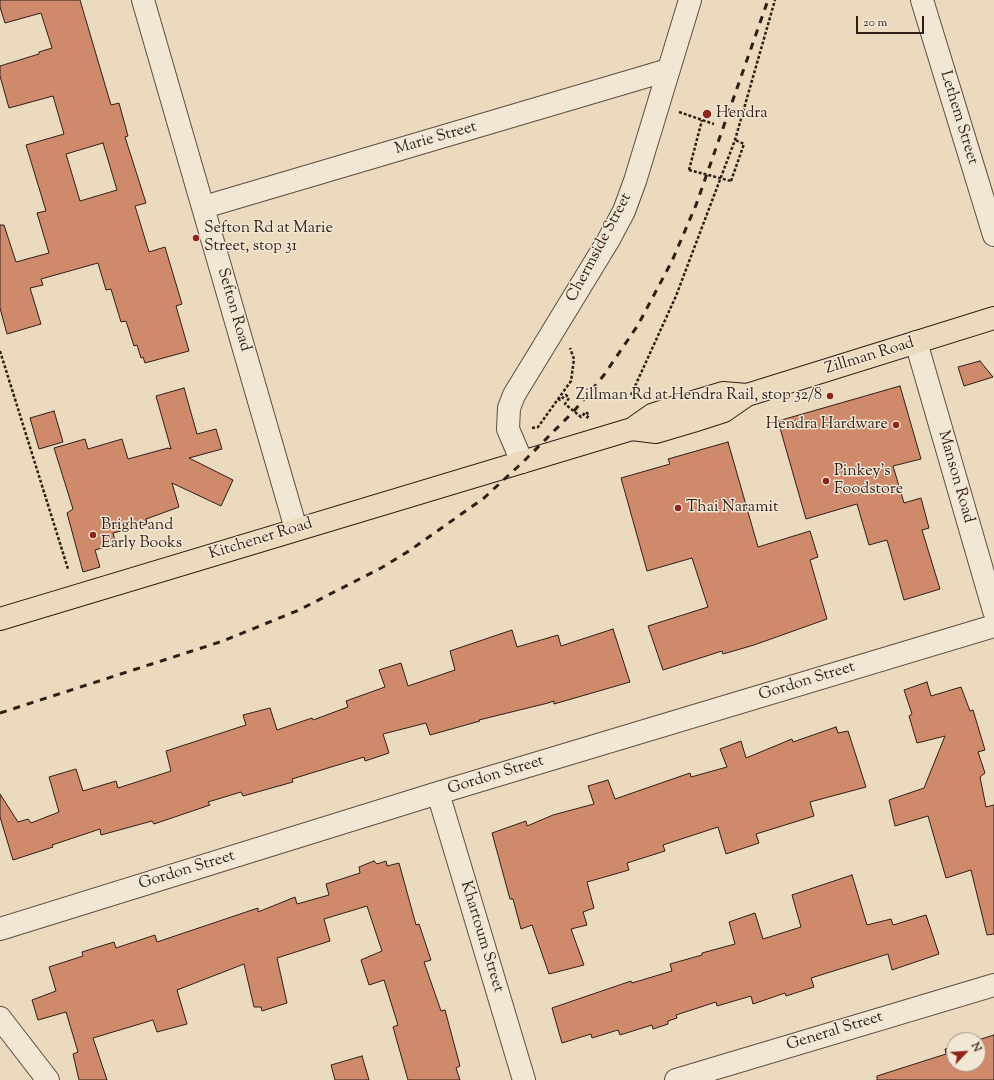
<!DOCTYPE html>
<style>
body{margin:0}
#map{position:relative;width:994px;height:1080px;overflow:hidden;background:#ebdabe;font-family:"Sorts Mill Goudy",serif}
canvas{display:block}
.north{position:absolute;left:946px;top:1032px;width:40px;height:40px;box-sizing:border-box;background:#f2e7d5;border:1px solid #a49789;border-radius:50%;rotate:65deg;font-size:11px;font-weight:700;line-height:16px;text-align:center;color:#2f1e16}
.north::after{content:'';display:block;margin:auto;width:14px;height:18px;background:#8f2418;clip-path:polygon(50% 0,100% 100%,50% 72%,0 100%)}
.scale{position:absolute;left:856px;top:16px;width:68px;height:18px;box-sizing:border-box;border:2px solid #2f1e16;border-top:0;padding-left:5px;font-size:12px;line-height:14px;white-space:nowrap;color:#2f1e16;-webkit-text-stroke:3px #f2e7d5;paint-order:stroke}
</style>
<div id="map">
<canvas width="994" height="1080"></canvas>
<div class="north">N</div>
<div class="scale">20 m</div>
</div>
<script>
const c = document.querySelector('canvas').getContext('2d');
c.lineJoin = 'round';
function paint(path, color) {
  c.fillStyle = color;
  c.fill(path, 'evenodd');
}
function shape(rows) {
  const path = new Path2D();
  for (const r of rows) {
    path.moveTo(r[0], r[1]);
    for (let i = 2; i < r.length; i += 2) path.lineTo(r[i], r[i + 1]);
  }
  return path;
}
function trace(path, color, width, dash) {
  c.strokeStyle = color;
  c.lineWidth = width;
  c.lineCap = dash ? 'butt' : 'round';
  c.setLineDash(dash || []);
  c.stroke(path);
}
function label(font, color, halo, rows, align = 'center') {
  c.font = font + ' "Sorts Mill Goudy",serif';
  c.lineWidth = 3;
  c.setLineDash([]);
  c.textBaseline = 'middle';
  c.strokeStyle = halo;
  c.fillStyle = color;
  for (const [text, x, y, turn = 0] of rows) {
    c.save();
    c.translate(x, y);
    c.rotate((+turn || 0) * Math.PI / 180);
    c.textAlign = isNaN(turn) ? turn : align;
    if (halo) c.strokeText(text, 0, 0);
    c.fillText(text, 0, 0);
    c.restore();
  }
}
const building = shape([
 [0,0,80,0,111,105,119,103,128,136,125,137,146,203,135,206,149,252,165,247,182,304,176,306,189,351,145,363,143,357,141,358,137,345,134,346,126,321,121,322,111,289,106,290,98,263,41,279,43,285,30,288,41,324,7,334,0,308,0,225,4,225,16,262,49,253,37,213,46,211,26,145,64,134,53,96,9,108,0,76,0,66,39,54,39,52,52,48,41,13,5,23,0,7,0,0],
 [103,143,117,190,80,201,66,154,103,143],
 [980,361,993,377,964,386,958,367,980,361],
 [900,386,921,459,893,466,904,503,921,498,929,528,922,530,940,589,904,600,887,540,869,545,857,504,806,519,778,421,900,386],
 [184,388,197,434,216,429,222,449,189,458,233,480,221,506,172,483,179,507,146,519,147,524,113,533,116,544,95,550,100,567,83,572,67,513,73,509,54,448,85,439,88,449,122,439,128,459,168,448,171,449,156,396,184,388],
 [54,411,63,442,39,449,30,418,54,411],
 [728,442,758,547,810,531,818,557,810,560,827,619,754,645,723,654,722,651,663,670,648,626,708,607,692,558,647,571,621,478,670,464,668,459,728,442],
 [613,629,630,682,554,704,554,701,548,703,479,720,480,721,430,735,426,723,383,734,389,753,365,761,364,757,292,779,293,782,243,796,241,792,208,802,210,805,154,824,152,821,101,835,100,829,52,845,53,847,13,860,0,817,0,794,18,822,28,819,31,823,59,812,49,777,76,769,83,791,116,781,118,788,171,771,166,751,246,725,243,715,270,708,277,730,312,718,313,720,348,707,346,701,385,687,379,670,401,663,408,686,455,670,450,651,512,630,517,647,558,635,561,646,613,629],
 [927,682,931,696,961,687,970,711,973,710,985,750,978,752,985,773,980,777,986,807,994,805,994,934,987,935,971,870,946,878,928,816,895,826,889,800,924,788,945,736,917,743,909,716,912,714,904,690,927,682],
 [836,727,838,733,848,731,866,787,810,802,814,816,756,834,759,843,726,854,718,827,663,845,665,851,627,863,629,870,587,882,594,908,583,912,587,925,571,929,584,965,549,974,532,925,521,929,513,899,510,899,492,833,526,821,527,826,553,815,594,804,588,786,608,780,615,799,690,773,691,777,727,767,720,749,741,741,746,758,792,739,793,742,836,727],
 [374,861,377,864,386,861,387,866,399,863,416,925,419,924,431,960,424,962,441,1011,445,1010,460,1066,456,1068,460,1080,408,1080,393,1027,398,1025,384,980,369,985,361,960,382,951,367,906,324,919,330,941,277,958,287,1003,262,1011,261,1007,254,1007,244,964,177,990,187,1024,157,1032,153,1020,93,1038,107,1080,79,1080,73,1054,78,1052,66,1012,38,1020,32,1000,56,991,49,967,83,956,82,952,114,942,116,948,155,935,157,942,258,908,258,912,295,897,297,904,329,895,326,884,360,873,359,867,374,861],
 [852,875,867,925,891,919,893,925,926,915,939,954,892,970,888,954,811,978,814,987,786,996,785,993,753,1004,751,996,717,1006,716,1002,676,1015,677,1018,668,1021,668,1024,653,1029,652,1025,620,1035,618,1030,592,1038,591,1034,562,1043,552,1008,631,981,632,983,672,971,670,964,702,955,702,953,735,944,729,922,755,913,763,939,801,927,792,895,852,875],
 [994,1035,994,1080,877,1080,877,1076,946,1054,945,1049,954,1046,954,1064,978,1064,978,1040,994,1035],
 [362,1056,369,1080,335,1080,331,1065,362,1056]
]);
paint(building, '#cf8a6c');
trace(building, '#2f1e16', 1);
const minor = shape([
 [143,0,296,529],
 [922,0,994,235],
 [204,207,668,70],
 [916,342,994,611],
 [522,462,508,429,509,408,514,395,608,241,624,211,635,181,690,0],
 [438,793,524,1080],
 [0,929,438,793,994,626],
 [0,1018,48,1080],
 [676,1080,994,985]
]);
const major = shape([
 [632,429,656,432,693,421,724,411,747,395,994,318],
 [0,619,632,429,652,415,673,408,723,393,747,395]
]);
trace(minor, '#5e4d40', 24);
trace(major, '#2f1e16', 24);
trace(shape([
 [679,112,714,124],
 [689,170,702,120],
 [731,181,744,144,735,140],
 [0,351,68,569],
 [631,395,676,296,735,140,775,0],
 [558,398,560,400,566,395,569,398,565,404,581,417,586,412,589,415,586,419],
 [532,428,538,427,571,381,574,359,570,348]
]), '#2f1e16', 2.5, [3, 2]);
trace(minor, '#f2e7d5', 22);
trace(major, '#ebdabe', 22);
trace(shape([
 [0,713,223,641,299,610,381,568,409,551,484,498,524,461,574,411,604,375,638,325,672,261,696,205,768,0]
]), '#2f1e16', 3, [7, 7]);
trace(shape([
 [689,170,731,181]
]), '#2f1e16', 2.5, [3, 2]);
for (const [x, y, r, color] of [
 [707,114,5,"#8f2418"],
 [196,238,4,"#8f2418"],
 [830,396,4,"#8f2418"],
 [896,425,4,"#8f2418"],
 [826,481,4,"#8f2418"],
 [678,508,4,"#8f2418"],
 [93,535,4,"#8f2418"]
]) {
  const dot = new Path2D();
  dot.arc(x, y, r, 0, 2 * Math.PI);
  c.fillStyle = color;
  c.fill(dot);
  trace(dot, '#f2e7d5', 1.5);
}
label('16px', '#2f1e16', '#f2e7d5', [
 ["Hendra",716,114],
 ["Sefton Rd at Marie",204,229],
 ["Street, stop 31",204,247],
 ["Zillman Rd at Hendra Rail, stop 32/8",822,396,"right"],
 ["Hendra Hardware",888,425,"right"],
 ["Pinkey's",834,472],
 ["Foodstore",834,490],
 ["Thai Naramit",686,508],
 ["Bright and",101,526],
 ["Early Books",101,544]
], 'left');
label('16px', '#2f1e16', '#f2e7d5', [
 ["Lethem Street",958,118,73],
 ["Marie Street",436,139,-16],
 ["Chermside Street",600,248,-62],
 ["Sefton Road",233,310,74],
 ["Zillman Road",870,357,-17],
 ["Manson Road",955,477,74],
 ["Kitchener Road",261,540,-17],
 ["Gordon Street",807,682,-17],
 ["Gordon Street",496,776,-17],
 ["Gordon Street",187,871,-17],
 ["Khartoum Street",481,937,73],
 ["General Street",835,1032,-17]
]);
</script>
